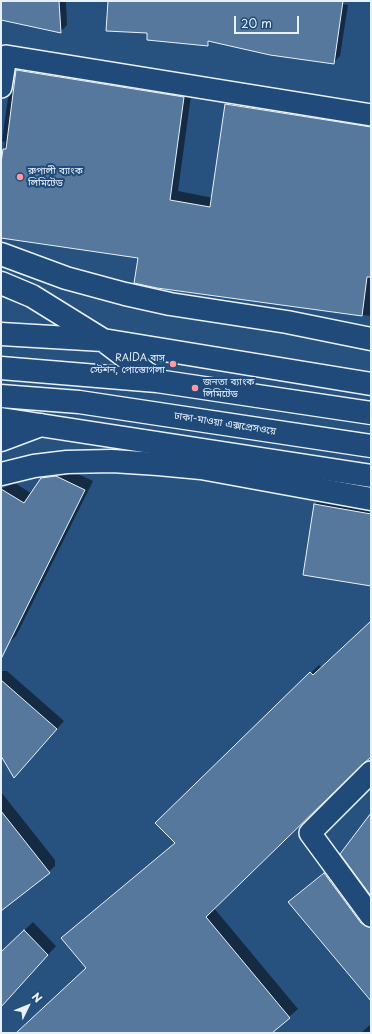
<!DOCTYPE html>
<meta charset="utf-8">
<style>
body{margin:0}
#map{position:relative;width:372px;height:1034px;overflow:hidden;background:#27517f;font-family:"Playpen Sans",sans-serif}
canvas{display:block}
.frame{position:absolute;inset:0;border:2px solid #e8f1f8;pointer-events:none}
.north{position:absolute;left:8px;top:986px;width:40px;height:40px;-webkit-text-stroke:3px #1f4a7a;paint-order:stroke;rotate:47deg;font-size:11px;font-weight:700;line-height:16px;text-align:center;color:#e8f1f8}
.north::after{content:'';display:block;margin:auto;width:14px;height:18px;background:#e8f1f8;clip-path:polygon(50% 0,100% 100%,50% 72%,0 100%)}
.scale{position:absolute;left:234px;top:16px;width:65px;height:18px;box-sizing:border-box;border:2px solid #e8f1f8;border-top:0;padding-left:5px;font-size:12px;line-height:14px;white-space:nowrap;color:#e8f1f8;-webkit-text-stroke:3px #1f4a7a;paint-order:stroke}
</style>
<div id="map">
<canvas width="372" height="1034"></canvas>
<div class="frame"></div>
<div class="north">N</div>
<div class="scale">20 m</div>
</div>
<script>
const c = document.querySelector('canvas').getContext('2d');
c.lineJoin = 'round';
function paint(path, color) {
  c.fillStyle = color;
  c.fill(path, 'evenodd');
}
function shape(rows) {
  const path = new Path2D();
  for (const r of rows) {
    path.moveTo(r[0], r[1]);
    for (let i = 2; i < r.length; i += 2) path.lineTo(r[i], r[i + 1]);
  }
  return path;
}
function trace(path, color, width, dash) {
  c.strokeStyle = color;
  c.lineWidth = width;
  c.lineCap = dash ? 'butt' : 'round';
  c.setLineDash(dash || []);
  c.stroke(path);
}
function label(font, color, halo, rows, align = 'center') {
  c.font = font + ' "Playpen Sans","Noto Sans Bengali",sans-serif';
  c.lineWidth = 4;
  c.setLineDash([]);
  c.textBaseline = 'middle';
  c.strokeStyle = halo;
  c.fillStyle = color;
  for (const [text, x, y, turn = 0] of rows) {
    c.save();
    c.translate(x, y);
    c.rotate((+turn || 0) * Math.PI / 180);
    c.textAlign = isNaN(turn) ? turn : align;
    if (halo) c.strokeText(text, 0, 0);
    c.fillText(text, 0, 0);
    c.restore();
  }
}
paint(shape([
 [1,1,66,1,67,25,60,32,1,19],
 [109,1,327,1,348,5,340,56,333,63,212,41,207,45,148,32],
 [26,61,192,88,178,191,213,198,226,104,235,95,371,117,371,316,157,287,139,257,1,237,1,171,5,142,2,141,8,98,14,90,17,70],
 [65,468,93,481,16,636,7,645,1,642,1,489,15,483,32,494,42,478,51,469],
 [324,496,371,504,371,585,315,505],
 [371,622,371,756,214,908,298,1009,270,1033,17,1033,87,968,62,938,176,842,157,823,319,665,322,667],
 [1,671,7,671,64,721,14,777,1,754],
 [1,792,55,860,55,866,46,874,1,910],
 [333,865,371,916,371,1000,298,894],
 [33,922,56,946,1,1006,1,953],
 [371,1024,371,1033,361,1033]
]), '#0007');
const building = shape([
 [1,1,59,1,61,33,1,20,1,1],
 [108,1,343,1,334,64,270,55,208,41,208,46,147,40,147,33,106,31,108,1],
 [16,70,184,97,170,200,210,207,225,104,371,127,371,277,367,277,362,316,157,288,134,283,138,258,1,238,1,163,3,149,6,149,16,70],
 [56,476,85,490,1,659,1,489,24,503,41,478,56,476],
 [314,504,371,514,371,586,303,575,314,504],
 [371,621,371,757,363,764,206,917,290,1018,272,1033,16,1033,86,968,61,938,175,843,155,823,310,672,313,675,371,621],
 [1,680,57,729,14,778,1,756,1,680],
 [1,811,50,873,1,911,1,811],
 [371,813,371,896,340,854,371,813],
 [324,873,361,923,371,928,371,1001,288,902,324,873],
 [24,930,48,955,1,1007,1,952,24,930]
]);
paint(building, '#57789d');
trace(building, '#e8f1f8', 1);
const minor = shape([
 [1,87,6,56,371,115],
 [371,772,310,833,371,916]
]);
const trunk = shape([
 [1,254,66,278,125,294,170,304,287,322,371,339],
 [1,474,34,466,67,462,112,461,158,464,201,468,371,499]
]);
const motorway = shape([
 [1,283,32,296,103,340,157,381],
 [1,334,103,340,371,384],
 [1,368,157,381,371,413],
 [1,396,79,402,371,446],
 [1,419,371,476],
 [1,440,41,425]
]);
trace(minor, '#e8f1f8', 24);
trace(trunk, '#e8f1f8', 25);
trace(motorway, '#e8f1f8', 25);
trace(minor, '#1f4a7a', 21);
trace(trunk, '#1f4a7a', 22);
trace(motorway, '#1f4a7a', 22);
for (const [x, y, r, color] of [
 [20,177,4,"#ff9aa2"],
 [173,364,4,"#ff9aa2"],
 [195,388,4,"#ff9aa2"]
]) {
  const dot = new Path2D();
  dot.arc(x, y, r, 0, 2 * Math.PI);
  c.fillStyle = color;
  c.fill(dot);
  trace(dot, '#1f4a7a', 1.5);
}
label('10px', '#e8f1f8', '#1f4a7a', [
 ["রুপালী ব্যাংক",28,171],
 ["লিমিটেড",28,183],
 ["RAIDA বাস",165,358,"right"],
 ["স্টেশন, পোস্তোগলা",165,370,"right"],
 ["জনতা ব্যাংক",203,382],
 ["লিমিটেড",203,394]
], 'left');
label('10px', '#e8f1f8', '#1f4a7a', [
 ["ঢাকা-মাওয়া এক্সপ্রেসওয়ে",225,424,9]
]);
</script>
